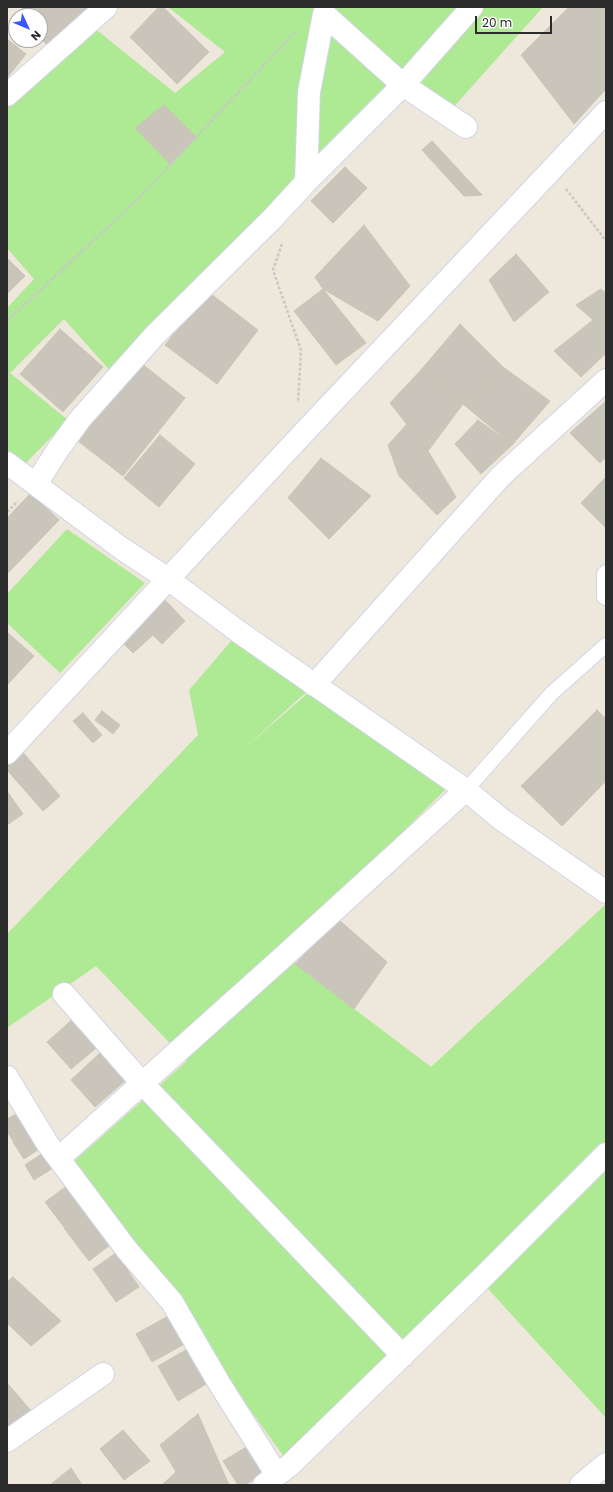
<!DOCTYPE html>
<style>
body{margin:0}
#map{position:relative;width:613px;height:1492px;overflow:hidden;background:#eee7dc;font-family:Poppins,sans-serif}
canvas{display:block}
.frame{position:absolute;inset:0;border:8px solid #2b2b2b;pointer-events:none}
.north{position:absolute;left:8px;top:8px;width:40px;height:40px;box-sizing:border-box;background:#fff;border:1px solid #aaa;border-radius:50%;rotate:134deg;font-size:11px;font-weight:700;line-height:16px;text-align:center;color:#2b2b2b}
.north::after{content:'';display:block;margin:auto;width:14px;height:18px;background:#3857ff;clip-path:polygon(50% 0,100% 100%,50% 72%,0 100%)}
.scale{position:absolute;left:475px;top:16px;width:77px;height:18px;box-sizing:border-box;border:2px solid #2b2b2b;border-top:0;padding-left:5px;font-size:12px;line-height:14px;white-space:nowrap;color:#2b2b2b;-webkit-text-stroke:3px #fff;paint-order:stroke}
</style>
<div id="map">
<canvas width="613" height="1492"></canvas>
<div class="frame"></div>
<div class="north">N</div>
<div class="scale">20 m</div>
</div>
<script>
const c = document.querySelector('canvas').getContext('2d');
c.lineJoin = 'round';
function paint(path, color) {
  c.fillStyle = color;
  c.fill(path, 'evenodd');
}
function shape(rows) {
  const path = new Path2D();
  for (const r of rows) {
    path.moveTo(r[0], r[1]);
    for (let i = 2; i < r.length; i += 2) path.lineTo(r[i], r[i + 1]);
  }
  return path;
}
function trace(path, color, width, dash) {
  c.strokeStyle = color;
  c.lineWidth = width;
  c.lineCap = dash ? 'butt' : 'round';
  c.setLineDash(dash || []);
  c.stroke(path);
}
paint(shape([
 [168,7,543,7,450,111,403,73,113,374,64,319,10,373,68,420,18,471,7,463,7,308,34,279,7,248,7,95,88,23,175,93,225,52],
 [67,529,145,583,60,673,7,623,7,594],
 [239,632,314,685,241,751,315,687,449,786,291,942,295,964,431,1067,606,904,606,1418,480,1280,290,1465,72,1163,187,1061,96,966,7,1028,7,934,198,735,189,690]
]), '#aee994');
const building = shape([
 [24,7,88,7,49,47,40,38,40,16,17,16,16,15,24,7],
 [159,7,163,7,209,52,177,84,130,37,159,7],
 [569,7,606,7,606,89,574,124,521,55,569,7],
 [7,39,26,54,7,78,7,39],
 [164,105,196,137,170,164,135,128,164,105],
 [432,141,482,195,464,196,422,150,432,141],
 [345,167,367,188,333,223,311,201,345,167],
 [364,225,410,286,378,321,323,289,315,277,364,225],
 [516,254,549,292,514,322,489,280,516,254],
 [7,258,25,276,7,294,7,258],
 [323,289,366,343,336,365,294,311,323,289],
 [601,289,606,293,606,353,581,377,554,351,593,320,576,305,601,289],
 [207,291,258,330,217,384,165,345,207,291],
 [460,324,503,367,463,404,421,370,460,324],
 [60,329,103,367,63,412,20,374,60,329],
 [141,363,185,398,123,476,78,441,141,363],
 [503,367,550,401,512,445,463,404,503,367],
 [421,370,463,404,428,451,390,403,421,370],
 [606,401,606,457,600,463,570,433,606,401],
 [478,420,512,445,481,474,455,444,478,420],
 [407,424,428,451,399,476,388,445,407,424],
 [160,435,195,464,159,507,124,478,160,435],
 [428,451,456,497,437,515,399,476,428,451],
 [321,458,371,496,329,539,288,498,321,458],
 [606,477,606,528,581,503,606,477],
 [31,493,59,520,7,574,7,518,31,493],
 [161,596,185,621,162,644,153,635,133,653,120,640,161,596],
 [7,632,34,656,7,685,7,632],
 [597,710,606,719,606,781,562,826,521,786,597,710],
 [102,711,120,725,113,734,95,720,102,711],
 [83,713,102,735,93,743,73,721,83,713],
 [20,749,60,796,43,811,7,770,7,760,20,749],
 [7,791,23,814,7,825,7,791],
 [338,919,387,962,354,1009,295,964,338,919],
 [75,1017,100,1045,71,1069,47,1042,75,1017],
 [101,1052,126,1080,95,1107,71,1080,101,1052],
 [20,1112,30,1132,13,1141,7,1131,7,1119,20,1112],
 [30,1132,41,1148,24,1159,13,1142,30,1132],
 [43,1153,53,1168,34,1180,25,1165,43,1153],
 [67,1186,86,1212,64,1227,45,1202,67,1186],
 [86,1212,110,1245,89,1261,64,1228,86,1212],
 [116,1253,139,1287,116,1302,93,1269,116,1253],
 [13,1277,61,1321,31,1346,7,1323,7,1282,13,1277],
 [172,1314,188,1342,152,1362,136,1334,172,1314],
 [191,1347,211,1381,178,1401,158,1366,191,1347],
 [7,1383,33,1413,7,1441,7,1383],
 [198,1414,229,1485,162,1485,176,1472,160,1445,198,1414],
 [123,1430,150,1461,124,1480,100,1449,123,1430],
 [248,1446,264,1473,245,1485,238,1485,223,1461,248,1446],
 [71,1468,82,1485,50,1485,71,1468]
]);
paint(building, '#c9c5bb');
trace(building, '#cac3b5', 1);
const lane = shape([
 [606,572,604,574,604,597,606,598],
 [466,790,552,693,606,645]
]);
const street = shape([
 [324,14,403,85,466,127],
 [7,95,106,7],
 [306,182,309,92,324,14],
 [36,484,59,448,81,418,155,335,273,218,306,182,403,85,472,7],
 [314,685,501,476,606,380],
 [7,753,296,441,606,112],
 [64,994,142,1083,403,1356],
 [7,1077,47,1143,127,1250,172,1302,219,1383,277,1475],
 [59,1158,282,958,466,790],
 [7,1441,103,1374],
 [264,1485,290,1465,480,1280,606,1154],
 [581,1485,606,1464]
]);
const secondary = shape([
 [7,463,121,548,168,579,239,632,466,790,501,819,606,892]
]);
trace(lane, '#d1d4e5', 16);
trace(street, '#d1d4e5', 24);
trace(secondary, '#d1d4e5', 24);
trace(shape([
 [566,189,606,241],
 [282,244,273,270,301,350,298,403],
 [7,321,138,199,295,32],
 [7,512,18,501]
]), '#c8c8c8', 2.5, [3, 2]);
trace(lane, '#fff', 14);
trace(street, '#fff', 22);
trace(secondary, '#fff', 22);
</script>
